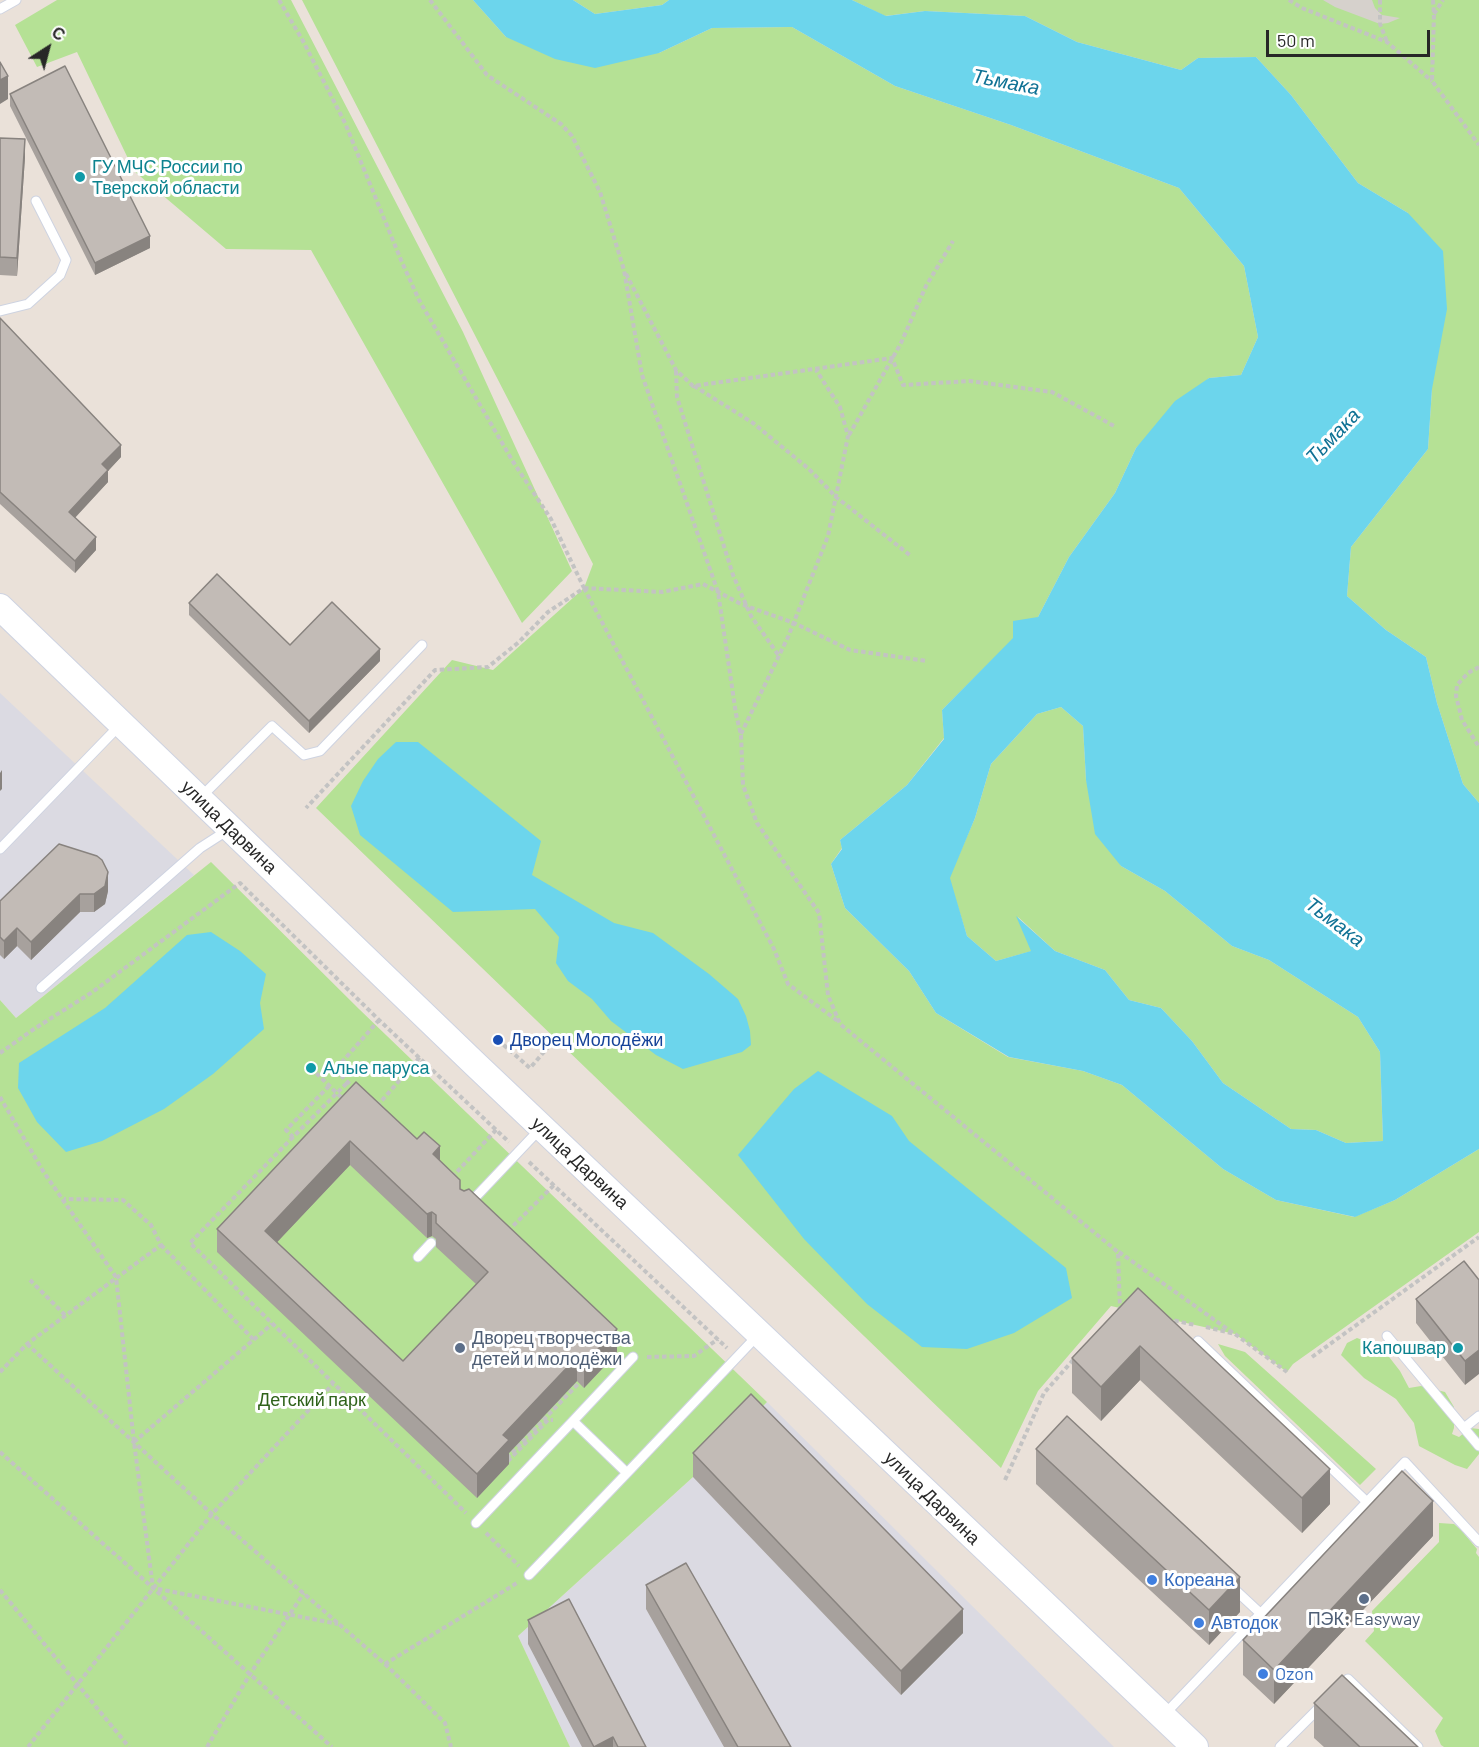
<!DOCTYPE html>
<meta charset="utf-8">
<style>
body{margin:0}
#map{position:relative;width:1479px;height:1747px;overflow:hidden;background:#eae1d9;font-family:Barlow,sans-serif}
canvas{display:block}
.north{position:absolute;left:18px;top:18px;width:60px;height:60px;-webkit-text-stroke:4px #fff;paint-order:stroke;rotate:36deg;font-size:16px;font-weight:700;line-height:24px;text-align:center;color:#272727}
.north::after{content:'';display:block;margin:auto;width:21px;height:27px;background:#272727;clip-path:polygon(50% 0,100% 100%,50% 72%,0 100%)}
.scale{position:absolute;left:1266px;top:30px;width:164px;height:27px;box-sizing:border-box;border:3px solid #272727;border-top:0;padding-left:8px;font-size:18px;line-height:21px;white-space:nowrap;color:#272727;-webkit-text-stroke:4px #fff;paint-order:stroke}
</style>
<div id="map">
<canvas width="1479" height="1747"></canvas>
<div class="north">С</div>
<div class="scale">50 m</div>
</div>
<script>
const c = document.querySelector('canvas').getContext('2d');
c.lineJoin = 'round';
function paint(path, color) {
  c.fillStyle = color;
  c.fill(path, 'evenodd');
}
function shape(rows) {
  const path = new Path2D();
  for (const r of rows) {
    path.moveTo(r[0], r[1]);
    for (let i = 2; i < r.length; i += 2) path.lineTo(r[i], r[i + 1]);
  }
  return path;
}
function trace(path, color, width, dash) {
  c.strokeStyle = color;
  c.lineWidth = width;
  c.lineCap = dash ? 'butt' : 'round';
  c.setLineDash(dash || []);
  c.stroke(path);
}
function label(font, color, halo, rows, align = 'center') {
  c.font = font + ' Barlow,sans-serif';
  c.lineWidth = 6;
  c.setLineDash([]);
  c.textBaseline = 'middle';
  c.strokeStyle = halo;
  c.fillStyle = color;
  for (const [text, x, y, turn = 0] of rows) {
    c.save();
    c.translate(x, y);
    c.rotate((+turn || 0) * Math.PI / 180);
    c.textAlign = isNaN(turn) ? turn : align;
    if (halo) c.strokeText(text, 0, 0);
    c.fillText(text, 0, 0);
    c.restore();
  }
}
paint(shape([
 [0,693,194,875,16,1018,0,1000],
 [767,1402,1114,1747,570,1747,518,1636,693,1477]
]), '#dbdae2');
paint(shape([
 [57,0,291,0,463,332,572,571,522,623,311,250,226,249,134,171,77,52,37,67,15,25],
 [302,0,473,0,506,37,659,53,712,28,792,27,895,86,1011,125,1179,188,1244,266,1258,337,1241,375,1209,378,1136,448,1115,493,1069,557,1038,617,1014,638,942,710,944,738,907,785,840,840,842,848,831,864,845,908,909,971,936,1013,1008,1057,1083,1071,1122,1085,1223,1169,1276,1200,1354,1217,1395,1200,1479,1149,1479,1232,1293,1364,1287,1372,1235,1334,1111,1306,1038,1391,1001,1468,316,808,452,660,493,670,584,588,593,564],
 [573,0,669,0,662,5,595,14],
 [852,0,1479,0,1479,803,1463,784,1437,703,1426,657,1386,630,1347,596,1351,547,1428,449,1432,389,1408,213,1358,183,1291,95,1256,57,1198,58,1181,70,1077,42,1025,16,925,11,885,16],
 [1061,707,1083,726,1086,780,1121,866,1165,891,1232,946,1269,960,1358,1017,1380,1052,1383,1141,1346,1143,1316,1130,1291,1129,1223,1083,1192,1041,1161,1008,1129,1000,1105,970,1055,951,1018,917,1032,951,996,961,967,936,949,878,975,818,991,764,1037,714],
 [211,862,359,1009,767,1402,693,1477,518,1636,570,1747,0,1747,0,1000,16,1018],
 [1357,1338,1373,1344,1386,1353,1400,1371,1409,1388,1421,1386,1445,1392,1454,1407,1454,1428,1452,1434,1459,1437,1470,1428,1479,1429,1479,1454,1467,1469,1455,1465,1419,1446,1414,1423,1396,1399,1364,1378,1341,1355,1347,1343],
 [1218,1344,1245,1352,1376,1469,1360,1485,1225,1356],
 [1439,1523,1454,1524,1462,1531,1477,1549,1476,1553,1479,1557,1479,1747,1444,1747,1441,1745,1435,1731,1443,1718,1365,1641,1374,1631,1372,1611,1439,1542]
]), '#b5e195');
paint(shape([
 [1323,0,1372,0,1375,8,1382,15,1400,18,1388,23,1380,24,1335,7]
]), '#d6d1cc');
paint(shape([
 [473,0,573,0,595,14,662,5,669,0,852,0,886,16,925,11,1025,16,1077,42,1181,70,1198,58,1256,57,1291,95,1358,183,1408,213,1443,251,1447,309,1432,389,1428,449,1351,547,1347,596,1386,630,1426,657,1437,703,1463,784,1479,803,1479,1149,1395,1200,1355,1217,1276,1200,1223,1169,1122,1085,1083,1071,1009,1057,936,1013,909,971,845,908,831,864,842,849,840,840,907,785,944,739,942,710,1013,638,1013,621,1038,617,1069,557,1115,493,1136,448,1175,401,1209,378,1241,375,1258,337,1244,266,1179,188,1011,125,895,86,792,27,712,28,659,53,595,68,555,59,506,37],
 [1061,707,1083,726,1086,780,1095,834,1121,866,1165,891,1232,946,1269,960,1358,1017,1380,1052,1383,1141,1346,1143,1316,1130,1291,1129,1223,1083,1192,1041,1161,1008,1129,1000,1105,970,1055,951,1016,916,1031,951,996,961,967,936,950,878,975,818,991,764,1037,714],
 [396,742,418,742,541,841,532,875,614,923,653,933,709,974,738,999,746,1016,750,1031,751,1045,742,1052,683,1069,656,1055,611,1021,592,999,568,981,556,963,559,937,535,909,453,912,360,835,351,806,363,781,378,759],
 [211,932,240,951,266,974,260,1003,264,1029,213,1074,164,1109,102,1141,66,1152,37,1122,18,1088,19,1063,105,1008,187,935],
 [818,1071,892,1116,909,1141,1066,1268,1072,1298,1014,1333,967,1349,922,1347,867,1304,804,1239,738,1155,794,1089]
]), '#6cd5ec');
const lane = shape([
 [0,9,16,0],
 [0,311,28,304,60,275,66,260,36,201],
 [201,797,272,726,304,755,320,751,422,645],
 [0,849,119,726],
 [41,988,200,848,228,830],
 [469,1204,540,1129],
 [418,1257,431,1243],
 [1387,1336,1479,1446],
 [1198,1341,1367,1502],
 [573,1421,633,1357],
 [1464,1428,1479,1416],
 [476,1523,573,1421,627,1473,758,1335],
 [529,1575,627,1473],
 [1231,1586,1260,1613],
 [1339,1688,1348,1679,1418,1747],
 [1164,1715,1405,1462,1479,1542],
 [1280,1747,1322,1705]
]);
const secondary = shape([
 [0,607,475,1064,1195,1747]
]);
trace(lane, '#ced3e1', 11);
trace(secondary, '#ced3e1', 28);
trace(shape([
 [279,0,303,41,345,123,401,260,419,300,512,460,551,519,584,588,548,612,519,642,488,667,435,670,306,808],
 [430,0,487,75,561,124,572,136,600,192,624,270,642,375,718,592,736,714,741,735,743,785,757,823,819,913,828,995,840,1024,1118,1252,1120,1309,1117,1311],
 [1289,0,1302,8,1387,42,1432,81],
 [1380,0,1380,24,1387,42],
 [1433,0,1434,14,1432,81,1479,145],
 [1434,14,1443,0],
 [626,274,676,370,693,386,892,358,903,385,970,381,1052,392,1116,427],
 [676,371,677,397,733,575,751,616,779,656],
 [694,386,753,423,809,469,836,497,911,556],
 [849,435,901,343,926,286,953,241],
 [584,588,774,949,788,984,839,1022],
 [584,588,662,592,703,584,741,604,794,623,850,650,927,661],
 [1479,667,1468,673,1457,685,1456,696,1462,720,1479,747],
 [741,734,788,637,828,536,848,436,840,407,816,370],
 [498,1040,530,1068,550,1045],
 [0,1053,34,1029,91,993,240,883,379,1020,509,1142],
 [329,1086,286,1130,293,1137,348,1082],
 [355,1089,335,1070,379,1020],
 [0,1097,43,1171,116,1277,134,1442,153,1588,338,1624],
 [377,1106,420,1057],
 [293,1137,190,1243,466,1513],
 [529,1162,727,1348],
 [452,1177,497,1129],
 [508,1231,554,1185],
 [161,1245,254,1340],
 [1119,1252,1233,1333],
 [30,1280,65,1315],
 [1167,1319,1195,1325],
 [1206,1327,1235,1334,1287,1372],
 [27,1344,212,1514,385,1664,517,1583],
 [647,1357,694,1356,718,1339],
 [1312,1357,1479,1237],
 [0,1372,27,1344,161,1245,151,1225,123,1200,64,1199],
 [134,1442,272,1324],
 [0,1452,332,1747],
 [507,1458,579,1383],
 [508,1461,548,1420,553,1420],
 [1005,1480,1044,1393,1074,1359],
 [486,1533,519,1566],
 [0,1590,129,1747],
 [385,1664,445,1723,451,1747],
 [28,1747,212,1514,333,1384],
 [207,1747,250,1674,304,1593]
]), '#c3c3c3', 4, [4.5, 3]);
trace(lane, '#fff', 9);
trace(secondary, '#fff', 26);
trace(shape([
 [311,1068,345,1101]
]), '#c3c3c3', 4, [4.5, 3]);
paint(shape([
 [10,94,150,248,95,275,10,106],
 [0,138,25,157,17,276,0,275],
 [0,318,121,457,108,471,108,482,75,518,96,550,75,573,0,504],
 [189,603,290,645,380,661,309,733,189,615],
 [108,891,105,904,94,912,80,912,31,960,17,946,4,959,0,955,0,901],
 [356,1082,440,1162,460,1189,617,1353,584,1388,577,1381,509,1453,509,1464,477,1498,217,1252,217,1229],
 [350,1165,427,1238,432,1236,436,1239,436,1247,476,1284,403,1361,277,1242],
 [1479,1280,1465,1385,1416,1323,1416,1299],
 [1138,1288,1330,1504,1302,1533,1140,1380,1101,1421,1072,1393,1072,1358],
 [1036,1449,1240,1612,1209,1645,1036,1484],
 [693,1453,963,1633,901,1695,693,1477],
 [1433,1536,1274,1704,1243,1675,1243,1640],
 [646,1585,791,1747,724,1747,646,1609],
 [528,1620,646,1747,582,1747,528,1644],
 [1314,1703,1418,1747,1324,1747,1314,1738]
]), '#a7a19d');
paint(shape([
 [8,76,8,99,0,104,0,80],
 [25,139,25,157,17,276,17,258],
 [150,236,150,248,95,275,95,263],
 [121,445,121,457,108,471,108,482,69,524,69,512,102,464],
 [96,537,96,550,75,573,75,561],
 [380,649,380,661,309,733,309,721],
 [2,770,2,789,0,791,0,773],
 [108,872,108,891,105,904,94,912,94,894],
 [80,894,80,912,31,960,31,942],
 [17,928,17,946,4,959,4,941],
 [350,1141,350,1165,265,1255,265,1231],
 [440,1146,440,1170,433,1154],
 [432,1212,432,1236,427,1238,427,1214],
 [617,1329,617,1353,584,1388,584,1364],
 [1140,1346,1140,1380,1101,1421,1101,1387],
 [1479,1350,1479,1374,1465,1385,1465,1361],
 [577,1357,577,1381,509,1453,509,1464,477,1498,477,1474,503,1435],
 [1330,1469,1330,1504,1302,1533,1302,1498],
 [1433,1501,1433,1536,1274,1704,1274,1670],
 [1240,1577,1240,1612,1209,1645,1209,1610],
 [963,1609,963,1633,901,1695,901,1671],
 [613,1737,613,1747,594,1747]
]), '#88837f');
const building = shape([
 [0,62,8,76,0,80,0,62],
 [65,66,150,236,95,263,10,94,65,66],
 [0,138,25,139,17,258,0,257,0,138],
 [0,318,121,445,102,464,108,470,69,512,96,537,75,561,0,492,0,318],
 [217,574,290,645,332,602,380,649,309,721,189,603,217,574],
 [59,844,97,856,102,860,108,872,105,886,94,894,80,894,31,942,17,928,4,941,0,937,0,901,59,844],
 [356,1082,417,1139,424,1132,440,1146,433,1154,460,1180,460,1189,464,1191,469,1189,617,1329,584,1364,577,1357,503,1435,509,1440,477,1474,217,1229,356,1082],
 [350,1141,427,1214,432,1212,436,1215,436,1223,488,1272,403,1361,265,1231,350,1141],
 [1464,1261,1479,1280,1479,1350,1465,1361,1416,1299,1464,1261],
 [1138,1288,1330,1469,1302,1498,1140,1346,1101,1387,1072,1358,1138,1288],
 [751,1394,963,1609,901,1671,693,1453,751,1394],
 [1067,1416,1240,1577,1209,1610,1036,1449,1067,1416],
 [1402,1471,1433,1501,1274,1670,1243,1640,1402,1471],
 [686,1563,791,1747,738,1747,646,1585,686,1563],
 [569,1599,646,1747,618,1747,613,1737,594,1747,528,1620,569,1599],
 [1342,1675,1418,1747,1360,1747,1314,1703,1342,1675]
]);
paint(building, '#c2bbb6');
trace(building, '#88837f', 1.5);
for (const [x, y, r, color] of [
 [80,177,6,"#0f9aa8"],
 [498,1040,6,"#1a4fb4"],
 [311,1068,6,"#0f9aa8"],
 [460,1348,6,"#5c6f8a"],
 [1458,1348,6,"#0f9aa8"],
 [1152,1580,6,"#3f7fe0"],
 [1364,1599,6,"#5c6f8a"],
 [1199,1623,6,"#3f7fe0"],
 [1263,1674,6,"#3f7fe0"]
]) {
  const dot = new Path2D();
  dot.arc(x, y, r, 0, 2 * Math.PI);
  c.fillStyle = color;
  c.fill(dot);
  trace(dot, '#fff', 2);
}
label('18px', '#0d838f', '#fff', [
 ["ГУ МЧС России по",92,167],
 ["Тверской области",92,188],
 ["Алые паруса",323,1068],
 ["Капошвар",1446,1348,"right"]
], 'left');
label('18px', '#272727', '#fff', [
 ["улица Дарвина",229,827,44],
 ["улица Дарвина",580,1163,43],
 ["улица Дарвина",932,1498,44]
]);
label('18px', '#164399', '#fff', [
 ["Дворец Молодёжи",510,1040]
], 'left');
label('18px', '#4e5e75', '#fff', [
 ["Дворец творчества",472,1338],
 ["детей и молодёжи",472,1359],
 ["ПЭК: Easyway",1364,1619,"center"]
], 'left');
label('18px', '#2f621a', '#fff', [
 ["Детский парк",312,1400]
]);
label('18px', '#366cbe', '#fff', [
 ["Кореана",1164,1580],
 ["Автодок",1211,1623],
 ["Ozon",1275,1674]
], 'left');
label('italic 20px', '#0f7194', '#fff', [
 ["Тьмака",1006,82,11],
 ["Тьмака",1333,436,-46],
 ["Тьмака",1335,922,37]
]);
</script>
